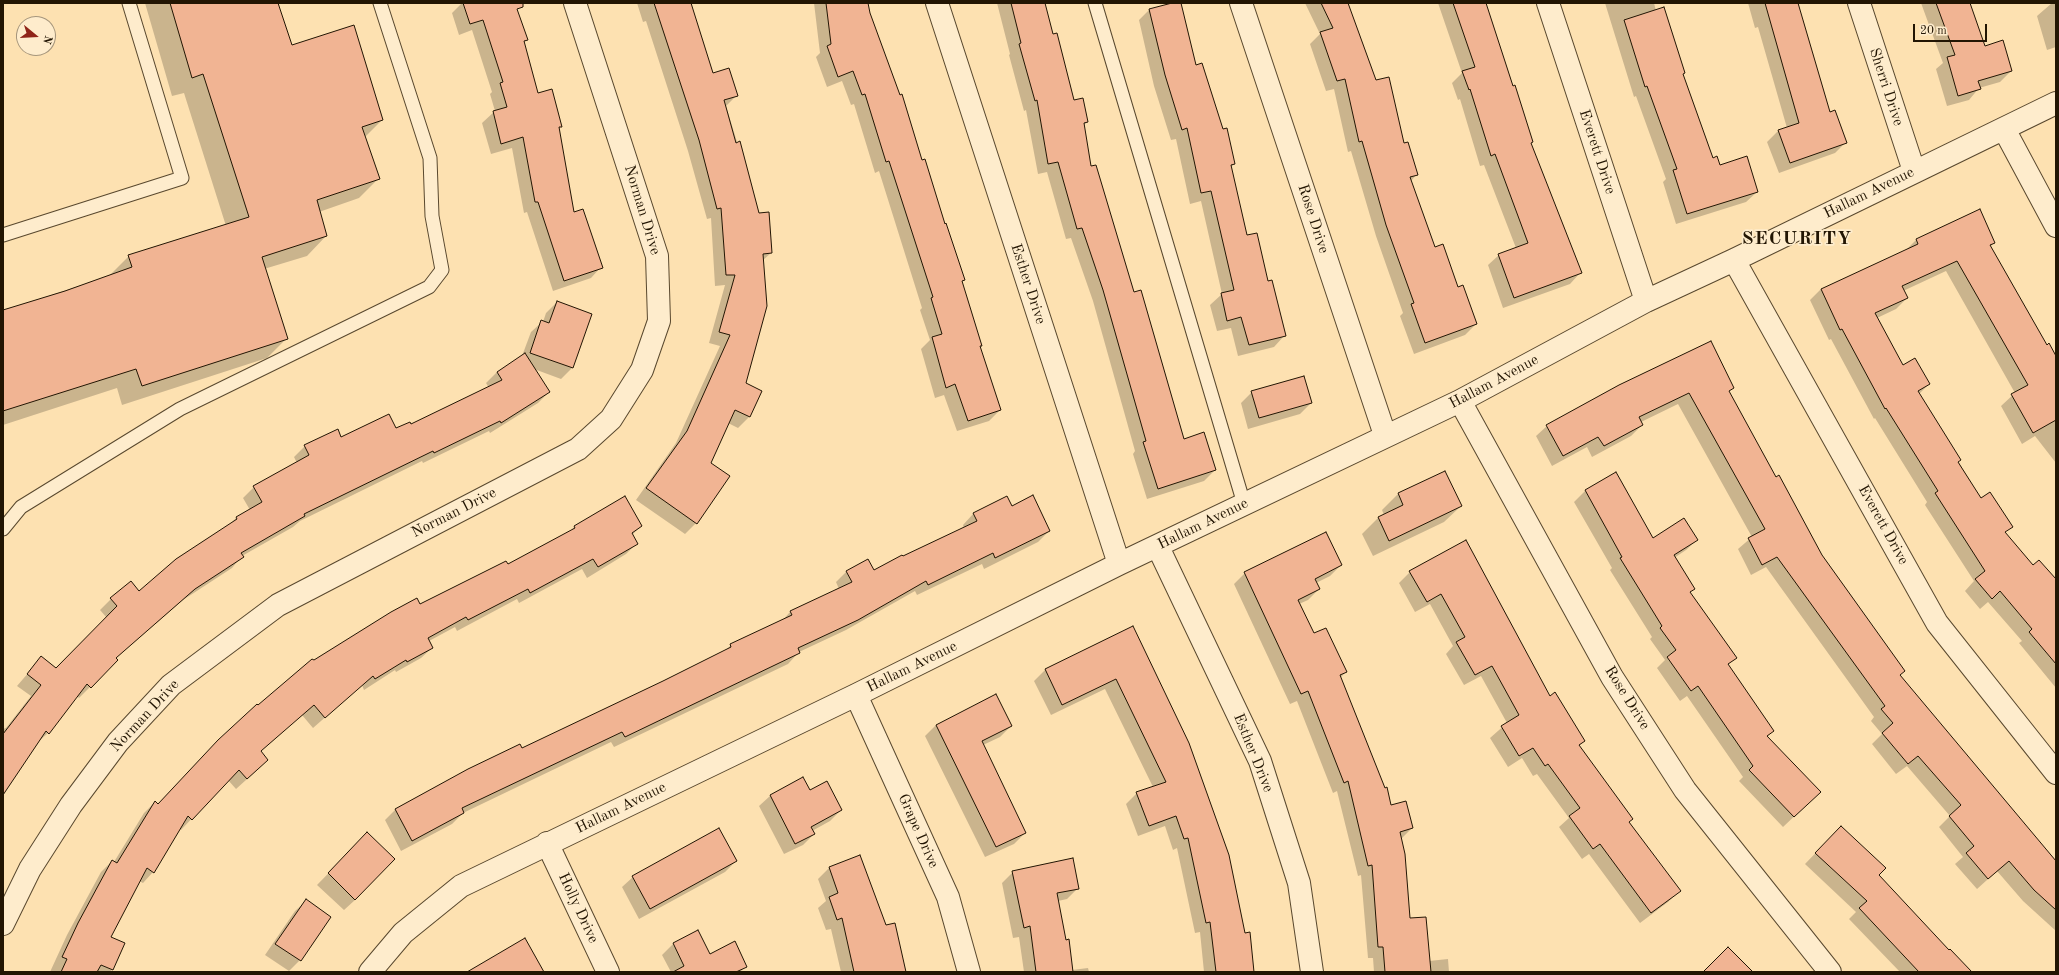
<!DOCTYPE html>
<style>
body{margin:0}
#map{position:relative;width:2059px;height:975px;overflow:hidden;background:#fde1b1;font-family:"Old Standard TT",serif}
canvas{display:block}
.frame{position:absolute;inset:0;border:4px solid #221503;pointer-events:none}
.north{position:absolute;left:16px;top:16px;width:40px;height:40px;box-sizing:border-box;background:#feeccc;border:1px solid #a6967c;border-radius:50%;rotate:108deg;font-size:11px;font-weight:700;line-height:16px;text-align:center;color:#221503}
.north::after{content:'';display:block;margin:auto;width:14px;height:18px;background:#8f2418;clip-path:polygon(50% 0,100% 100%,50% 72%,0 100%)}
.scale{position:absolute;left:1913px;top:24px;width:74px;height:18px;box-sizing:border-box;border:2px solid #221503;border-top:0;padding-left:5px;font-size:12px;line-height:14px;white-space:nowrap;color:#221503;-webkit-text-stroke:3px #feeccc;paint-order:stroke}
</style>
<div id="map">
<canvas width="2059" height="975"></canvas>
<div class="frame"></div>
<div class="north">N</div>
<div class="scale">20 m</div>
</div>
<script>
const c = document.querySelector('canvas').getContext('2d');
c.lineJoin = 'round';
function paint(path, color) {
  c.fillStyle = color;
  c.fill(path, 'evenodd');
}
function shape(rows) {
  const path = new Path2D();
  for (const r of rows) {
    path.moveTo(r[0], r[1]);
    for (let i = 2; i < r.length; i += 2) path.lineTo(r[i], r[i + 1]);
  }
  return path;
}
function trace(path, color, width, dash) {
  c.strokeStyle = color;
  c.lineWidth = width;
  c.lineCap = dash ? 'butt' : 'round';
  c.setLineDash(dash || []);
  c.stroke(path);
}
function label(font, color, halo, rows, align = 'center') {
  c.font = font + ' "Old Standard TT",serif';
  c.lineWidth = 3.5;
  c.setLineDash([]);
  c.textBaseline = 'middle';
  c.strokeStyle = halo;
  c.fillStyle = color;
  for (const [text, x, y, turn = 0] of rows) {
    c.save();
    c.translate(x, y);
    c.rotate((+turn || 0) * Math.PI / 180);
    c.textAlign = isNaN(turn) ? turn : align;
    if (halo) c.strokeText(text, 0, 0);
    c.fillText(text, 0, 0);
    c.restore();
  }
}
paint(shape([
 [145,3,277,3,291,46,382,120,365,137,379,178,359,198,319,212,326,236,307,256,264,269,287,338,267,358,122,405,117,388,3,425,3,311,109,276,129,256,226,226,184,93,172,96],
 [462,3,514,3,527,40,523,43,537,94,561,126,558,129,573,213,601,267,591,278,553,291,527,212,524,213,512,148,491,154,482,123,495,111,490,94,492,92,472,30,459,35,452,13],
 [637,3,690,3,712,74,737,95,726,106,771,253,762,261,744,384,760,391,749,417,738,428,728,423,710,463,696,523,685,534,636,500,676,443,720,346,709,343,725,285,715,286,711,218,707,219,688,151,646,21,643,22],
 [814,3,867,3,869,13,964,280,961,282,981,345,979,347,1000,410,989,421,957,431,944,395,935,398,921,349,930,340,920,310,922,308,879,171,875,173,854,104,851,105,842,81,827,87,816,57,820,53],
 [997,3,1043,3,1052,36,1074,101,1087,122,1083,126,1090,167,1183,440,1215,470,1204,481,1147,499,1133,454,1135,451,1093,301,1071,238,1066,239,1047,172,1038,174,1026,110,1024,111,1009,55,1010,54],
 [1176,3,1180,3,1195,66,1234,164,1231,167,1246,237,1267,282,1284,336,1274,347,1238,356,1231,328,1217,331,1210,305,1222,294,1201,201,1190,204,1176,139,1171,140,1154,86,1139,20,1150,9],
 [1305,3,1347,3,1375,81,1417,174,1411,181,1435,248,1476,324,1465,335,1414,354,1400,316,1403,313,1376,236,1351,151,1348,152,1334,89,1326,91,1310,44,1320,34],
 [1438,3,1485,3,1532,142,1530,144,1580,273,1570,284,1503,308,1488,265,1499,255,1516,248,1484,165,1480,166,1460,99,1458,100,1452,83,1462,73],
 [1605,3,1654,3,1656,11,1684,73,1682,75,1712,159,1719,166,1757,192,1746,202,1676,224,1663,182,1666,179,1636,96,1634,97],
 [1748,3,1797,3,1829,113,1846,142,1835,153,1779,173,1767,142,1778,131,1787,128,1758,27,1755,28],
 [1921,3,1969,3,1984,47,2011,71,2000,82,1979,88,1969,100,1947,106,1936,69,1943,63],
 [2052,3,2056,3,2056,47,2047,50,2037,16],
 [1917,239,1994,243,1990,247,2046,346,2056,358,2056,463,2035,436,2022,444,2001,406,2015,393,1946,271,1903,291,1907,298,1896,309,1877,318,1903,366,1929,384,1918,395,1981,499,2011,526,2004,533,2033,566,2056,581,2056,688,2019,643,2022,641,1988,602,1980,609,1965,591,1974,581,1925,505,1927,502,1875,418,1874,419,1831,339,1829,340,1810,300,1821,289,1905,251],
 [557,302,591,314,572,368,561,379,534,369,549,392,538,403,490,433,489,431,423,463,422,461,300,521,293,527,242,556,232,568,183,600,115,659,117,660,79,698,77,696,48,733,37,743,3,793,3,729,6,728,31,696,17,686,41,658,56,669,107,618,100,610,111,599,139,592,228,526,236,518,250,510,243,498,254,487,297,463,294,457,305,446,410,425,489,388,486,383,497,372,522,356,531,332,542,322,543,322,546,313],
 [1620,386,1732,388,1728,392,1775,479,1821,555,1899,675,2056,863,2056,931,2023,901,1997,871,1977,889,1955,864,1963,857,1939,827,1950,816,1907,766,1896,774,1872,744,1882,734,1871,721,1874,717,1766,567,1751,575,1738,549,1752,537,1678,404,1641,422,1642,425,1631,436,1592,457,1587,447,1552,466,1536,436,1547,426],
 [1252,392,1311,403,1300,414,1248,429,1241,403],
 [1445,472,1461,506,1444,522,1373,556,1362,534,1378,518,1384,515,1382,510,1398,494],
 [1616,474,1652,539,1697,540,1686,550,1674,558,1693,589,1690,593,1736,658,1728,665,1773,731,1767,737,1820,792,1783,827,1739,781,1743,777,1687,696,1680,701,1657,668,1665,660,1650,639,1652,637,1610,570,1612,568,1574,502,1585,491],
 [625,497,641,526,632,535,637,543,626,554,587,578,582,569,519,603,517,599,457,631,455,627,429,641,432,648,421,658,396,672,395,670,364,690,362,685,313,728,302,715,260,752,256,771,236,789,228,780,181,830,179,828,153,872,143,883,139,881,110,938,123,944,112,970,109,972,50,972,67,935,101,872,112,861,114,862,144,813,155,802,158,805,313,662,420,606,508,566,570,532,574,527],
 [1011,507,1049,531,1038,542,984,569,982,564,917,595,915,591,846,630,799,652,788,664,614,747,611,742,463,813,452,824,401,851,385,820,396,809,663,682,725,651,731,645,782,621,790,612,839,589,836,582,847,571,873,571,964,528,963,525,973,514],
 [1465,541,1550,697,1584,741,1579,746,1628,822,1679,891,1668,902,1640,923,1589,854,1582,859,1559,827,1569,818,1537,774,1533,776,1522,758,1508,767,1490,738,1507,723,1481,676,1464,685,1446,654,1453,646,1430,604,1415,612,1399,583,1410,572],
 [1341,565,1330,576,1316,583,1319,589,1308,600,1299,604,1313,635,1346,672,1340,678,1390,806,1412,828,1401,839,1410,919,1429,961,1448,959,1449,972,1374,972,1373,958,1368,958,1361,875,1358,876,1337,791,1333,793,1297,701,1290,704,1234,584,1245,573],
 [1132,627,1253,972,1204,972,1200,932,1195,933,1177,848,1173,850,1165,826,1138,836,1126,804,1137,793,1153,787,1105,689,1051,715,1034,681,1045,670],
 [996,696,1011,726,1000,737,983,745,1025,833,1014,844,985,857,925,736,936,725],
 [803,778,810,791,841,810,830,821,812,831,814,834,803,845,784,854,759,806,770,796],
 [1830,838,1878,875,1949,951,1971,972,1900,972,1849,919,1856,912,1805,864],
 [357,844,355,900,344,910,317,885],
 [860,856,885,926,905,972,841,972,831,929,826,930,818,908,826,901,818,879,829,868],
 [736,861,725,872,639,919,622,887,633,877],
 [1013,872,1078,888,1067,899,1058,901,1072,970,1088,968,1089,972,1024,972,1019,937,1013,938,1002,883],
 [306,901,330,917,300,960,289,971,265,955,295,911],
 [698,931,709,955,746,966,740,972,671,972,662,955,673,944]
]), '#0003');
const building = shape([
 [170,3,278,3,292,45,354,25,383,120,362,127,380,179,317,200,327,236,262,257,288,339,142,386,136,369,3,411,3,310,65,291,132,267,128,255,249,217,203,74,192,78,170,3],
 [463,3,523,3,523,7,517,9,528,40,524,41,538,93,552,89,562,127,559,127,574,212,583,209,603,268,564,281,538,202,535,202,523,137,501,144,493,111,507,107,500,83,503,82,483,20,470,24,463,3],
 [654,3,691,3,713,73,729,68,738,96,724,100,736,143,740,141,759,213,769,212,772,253,763,254,767,306,746,383,762,391,750,417,735,410,711,463,730,476,697,524,646,488,687,431,730,335,719,332,735,275,726,275,721,208,717,209,699,140,654,3],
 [826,3,868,3,870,13,900,95,902,94,922,160,925,159,945,224,946,223,965,280,962,281,982,346,980,346,1001,410,968,421,955,384,946,388,932,337,942,334,931,298,933,297,889,161,886,162,865,94,862,95,853,71,838,77,827,46,831,44,826,3],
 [1011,3,1045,3,1053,34,1057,33,1074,100,1083,98,1088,122,1084,123,1091,166,1096,165,1134,292,1141,290,1184,439,1204,432,1216,470,1158,489,1143,442,1146,441,1103,290,1082,228,1077,229,1058,162,1048,164,1037,100,1035,101,1019,44,1021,43,1011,3],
 [1172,3,1181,3,1196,65,1202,63,1223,129,1227,128,1235,164,1231,165,1247,235,1257,233,1268,281,1272,280,1286,336,1249,345,1241,317,1227,321,1221,293,1234,290,1211,191,1201,193,1187,128,1182,130,1165,75,1149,9,1172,3],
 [1321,3,1348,3,1376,80,1389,77,1404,143,1408,142,1418,175,1410,177,1435,247,1443,244,1458,287,1463,285,1477,324,1425,343,1411,304,1414,303,1386,225,1362,141,1359,142,1345,79,1337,81,1320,32,1333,28,1321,3],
 [1453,3,1486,3,1513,86,1515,85,1533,142,1531,143,1582,273,1514,298,1498,254,1528,243,1495,154,1491,156,1470,89,1469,90,1462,71,1475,67,1453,3],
 [1765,3,1798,3,1830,112,1835,110,1847,143,1790,163,1778,130,1799,123,1765,3],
 [1936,3,1970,3,1985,46,2003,40,2012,71,1978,81,1981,89,1958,96,1947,57,1955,55,1936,3],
 [1664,7,1685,73,1683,74,1713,158,1717,156,1720,165,1747,156,1758,192,1687,214,1673,170,1677,169,1647,86,1645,87,1624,20,1664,7],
 [1980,209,1995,243,1990,245,2047,345,2049,343,2056,356,2056,420,2033,433,2011,394,2028,385,1957,261,1902,286,1908,298,1875,313,1903,365,1915,358,1930,384,1918,391,1961,460,1958,462,1981,498,1990,492,2013,527,2005,532,2033,565,2039,560,2056,579,2056,664,2029,632,2032,629,2000,591,1992,599,1975,579,1985,571,1935,493,1938,491,1886,408,1885,409,1842,329,1840,330,1821,289,1918,244,1916,239,1980,209],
 [557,301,592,314,573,368,530,353,541,320,549,323,557,301],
 [1711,341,1734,388,1729,391,1776,477,1779,475,1822,555,1905,671,1900,675,2056,861,2056,910,2034,890,2009,861,1988,879,1966,853,1974,846,1949,816,1961,805,1918,756,1908,764,1882,733,1893,723,1881,709,1885,706,1777,557,1762,565,1748,538,1765,529,1689,393,1639,417,1643,425,1604,446,1598,437,1563,456,1546,425,1619,385,1711,341],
 [525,353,550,392,501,423,500,421,434,453,433,451,304,514,305,516,241,553,244,557,195,589,116,658,118,660,91,688,87,684,49,734,46,731,3,795,3,734,41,685,27,674,41,656,56,668,117,606,110,598,131,581,139,591,176,559,237,519,236,517,262,502,253,486,309,455,304,445,338,429,341,437,389,414,396,428,410,422,411,424,502,380,497,372,525,353],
 [1304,376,1312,403,1259,418,1251,391,1304,376],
 [1445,471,1462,506,1389,541,1378,517,1403,505,1398,493,1445,471],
 [1616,472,1653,538,1684,518,1698,540,1674,555,1695,589,1690,592,1737,658,1728,664,1774,731,1767,736,1821,792,1794,817,1749,770,1753,766,1698,686,1691,691,1667,657,1676,650,1660,628,1662,626,1620,558,1622,557,1585,490,1616,472],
 [1033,495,1050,531,995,558,993,553,928,585,926,581,858,620,798,648,800,653,625,737,622,732,462,808,464,813,412,841,395,809,468,769,520,744,522,748,663,681,731,647,730,644,792,615,790,611,852,582,846,571,868,559,874,570,902,555,903,556,977,521,973,513,1007,496,1012,506,1033,495],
 [625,496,642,526,632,533,638,544,598,567,593,559,530,593,528,589,468,620,466,617,428,638,433,648,407,662,406,660,375,679,373,676,325,718,314,705,261,751,268,760,247,779,239,770,192,820,188,816,154,873,147,868,111,937,125,943,113,970,101,965,97,972,61,972,67,959,62,957,78,923,112,860,117,863,155,801,158,804,218,740,257,704,258,705,312,659,314,660,391,612,417,598,420,604,506,561,508,564,575,528,574,526,625,496],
 [1326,532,1342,565,1315,579,1320,589,1298,600,1314,633,1326,628,1347,672,1340,675,1385,788,1387,787,1391,805,1406,801,1413,828,1400,832,1405,854,1410,918,1426,917,1431,972,1385,972,1383,947,1378,947,1372,865,1368,866,1348,781,1344,783,1308,691,1301,694,1244,572,1326,532],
 [1466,540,1550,696,1555,692,1585,741,1579,745,1633,819,1629,822,1681,891,1651,913,1600,844,1593,849,1569,816,1580,808,1548,764,1545,766,1533,748,1519,756,1501,726,1519,715,1492,666,1475,675,1456,642,1465,637,1441,594,1427,602,1409,571,1466,540],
 [1133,626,1189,743,1229,855,1245,933,1250,932,1254,972,1216,972,1210,922,1206,923,1188,838,1184,839,1176,816,1149,826,1136,792,1166,782,1116,679,1062,705,1045,669,1133,626],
 [996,694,1012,726,982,741,1026,833,996,847,936,725,996,694],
 [803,777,810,790,827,781,842,810,811,827,815,834,795,844,770,795,803,777],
 [1841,826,1886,868,1879,875,1949,950,1950,949,1972,972,1919,972,1859,908,1867,901,1815,853,1841,826],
 [719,828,737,861,650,909,632,876,719,828],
 [367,832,395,859,355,900,328,873,367,832],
 [860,855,886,925,895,923,906,972,854,972,842,918,837,920,829,897,838,893,829,867,860,855],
 [1073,858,1079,889,1057,893,1066,940,1069,939,1073,972,1036,972,1030,926,1024,928,1012,871,1073,858],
 [306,899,331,917,301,961,275,944,306,899],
 [698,930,710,954,735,941,747,967,736,972,673,972,684,966,673,943,698,930],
 [525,938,544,972,467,972,525,938],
 [1728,947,1753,972,1703,972,1728,947]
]);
paint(building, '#f1b493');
trace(building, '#221503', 1);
const lane = shape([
 [1095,3,1244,504],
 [3,235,182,178,129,3],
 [3,529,21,507,180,409,429,287,442,270,432,216,430,158,380,3]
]);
const street = shape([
 [937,3,1119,564],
 [1241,3,1385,435],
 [1548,3,1646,301],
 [1859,3,1914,171],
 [2004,129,2056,226],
 [1734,260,1937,623,2056,773],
 [1460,401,1612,677,1685,790,1830,972],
 [1158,547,1260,761,1299,883,1312,972],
 [856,695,948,897,969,972],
 [547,843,608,972],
 [3,924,30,869,71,805,118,742,171,685,278,605,578,449,611,419,642,370,659,321,657,256,575,3],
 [370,972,403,933,461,886,856,695,1119,564,1460,401,1646,301,1734,260,2056,103]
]);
trace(lane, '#59482e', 15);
trace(street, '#59482e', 24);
trace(lane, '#feeccc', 13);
trace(street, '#feeccc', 22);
label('15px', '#221503', '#feeccc', [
 ["Sherri Drive",1886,87,72],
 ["Everett Drive",1597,152,72],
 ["Hallam Avenue",1869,193,-26],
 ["Norman Drive",642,210,73],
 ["Rose Drive",1313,219,72],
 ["Esther Drive",1028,284,72],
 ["Hallam Avenue",1494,382,-28],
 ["Norman Drive",454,513,-27],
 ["Hallam Avenue",1203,524,-26],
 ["Everett Drive",1883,525,61],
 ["Hallam Avenue",912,667,-26],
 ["Rose Drive",1627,698,58],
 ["Norman Drive",145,716,-47],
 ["Esther Drive",1253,753,68],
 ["Hallam Avenue",621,808,-26],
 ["Grape Drive",918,831,66],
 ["Holly Drive",578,908,65]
]);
c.letterSpacing = '1px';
label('bold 19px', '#221503', '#feeccc', [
 ["SECURITY",1797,239]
]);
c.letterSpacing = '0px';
</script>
